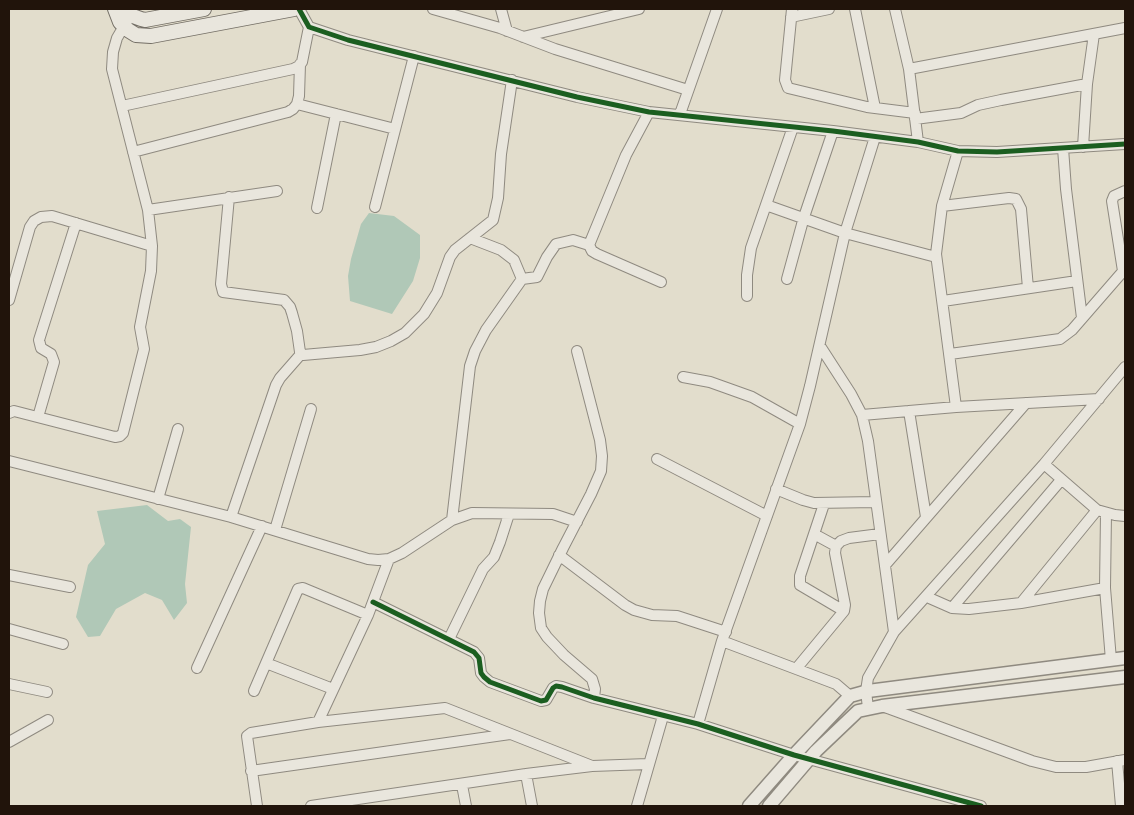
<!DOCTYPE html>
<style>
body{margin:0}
#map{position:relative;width:1134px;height:815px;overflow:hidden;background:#e2ddcc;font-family:"Libre Caslon Text",serif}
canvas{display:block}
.frame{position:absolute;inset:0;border:10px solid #21140b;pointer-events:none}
</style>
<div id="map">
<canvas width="1134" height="815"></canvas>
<div class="frame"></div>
</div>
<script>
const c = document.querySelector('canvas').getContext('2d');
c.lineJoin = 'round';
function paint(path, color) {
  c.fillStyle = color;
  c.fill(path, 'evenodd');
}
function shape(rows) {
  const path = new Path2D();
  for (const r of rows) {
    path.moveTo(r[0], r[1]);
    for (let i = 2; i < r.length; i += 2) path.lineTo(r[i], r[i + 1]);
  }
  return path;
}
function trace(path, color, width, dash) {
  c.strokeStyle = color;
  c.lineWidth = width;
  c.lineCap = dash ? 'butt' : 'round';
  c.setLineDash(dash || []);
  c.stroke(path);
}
paint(shape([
 [369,213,394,216,420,235,420,258,413,281,392,314,350,301,348,276,351,259,361,224],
 [147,505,168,521,180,519,191,527,185,584,187,603,174,620,162,600,145,593,116,609,100,636,88,637,76,617,88,565,105,544,97,511]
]), '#b0c8b7');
const minor = shape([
 [299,9,309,27,348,40,577,97,649,112,833,131,918,142,958,151,997,152,1125,144],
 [433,9,500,28,555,49,688,90],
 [501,9,507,31],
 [792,9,785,80,788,88,867,107,915,113],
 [855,9,875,108],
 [895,9,909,69,918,142],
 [791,17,829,9],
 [523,37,639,9],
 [909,69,1125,28],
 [297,104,395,129],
 [122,106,293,69,299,66,302,62,309,27],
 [649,112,626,155,589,245,592,251,597,254,661,282],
 [680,114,717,9],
 [915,119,961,113,978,105,1001,100,1087,84],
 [1083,147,1087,84,1094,34],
 [1063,148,1066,189,1082,318],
 [133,152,288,112,293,109,297,104,299,96,300,64],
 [229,197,221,284,223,292,284,300,290,307,292,313,297,331,300,352,303,355,360,350,376,347,391,341,405,333,424,314,437,293,450,257,455,250,493,220,498,198,501,154,512,80],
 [766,205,845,233,936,257],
 [942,206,1009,198,1016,199,1021,209,1028,288],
 [375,207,414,56],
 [317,208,336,114],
 [148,210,277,191],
 [470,238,501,250,514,260,522,279],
 [1123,271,1112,201,1114,196,1125,191],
 [787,279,804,217,833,131],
 [747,296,747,275,751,248,793,127],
 [9,300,30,227,34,221,41,217,52,216,152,246],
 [943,301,1077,281],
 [820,346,851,394,862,415,868,441,894,632],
 [577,351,600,440,602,456,601,471,591,494,563,548,543,589,540,601,539,613,541,628,547,637,564,655,592,679,595,689,594,698],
 [950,354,1060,339,1072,330,1125,269],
 [683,377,710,382,752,397,800,424],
 [956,407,936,254,942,206,958,151],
 [909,411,926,517],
 [9,413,14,411,115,437,120,436,123,433,144,349,140,327,151,271,152,246,148,210,112,69,113,52,117,38,127,21],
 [862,415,956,407,1099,399],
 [38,417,54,362,51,354,41,348,39,340,76,223],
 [657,459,767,516],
 [9,461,231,517,368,559,378,560,389,559,402,553,452,520,472,513,553,514,577,522],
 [1044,464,1097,510,1115,515,1125,516],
 [776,489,803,500,814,503,876,502],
 [158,499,178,429],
 [824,504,800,576,800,585,844,611],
 [1106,513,1105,588,1111,660],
 [231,517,276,385,280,378,301,354],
 [452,520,470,366,475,351,486,330,522,279,537,277,547,257,556,244,573,240,589,245],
 [275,530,311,409],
 [814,534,836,546],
 [559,555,625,605,634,610,652,615,677,616,726,632],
 [886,564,1026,403],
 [9,575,70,587],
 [927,597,952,608,969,609,1021,603,1105,588],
 [373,602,474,652,479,658,481,673,484,677,490,682,541,701,546,700,553,688,556,686,562,687,594,698,698,724,794,755,981,806],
 [1021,603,1097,510],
 [952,608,1061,480],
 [9,629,63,644],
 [449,639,483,569,494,557,500,542,509,514],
 [722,641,836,684,850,696],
 [266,663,333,689],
 [197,668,262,526],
 [796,669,844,611,845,605,835,553,836,546,841,541,849,538,880,534],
 [9,684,47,692],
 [254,691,298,589,303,588,368,615],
 [885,707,1032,761,1056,767,1086,767,1125,760],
 [868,708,866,691,868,678,894,632,1044,464,1125,367],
 [318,722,368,615,389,559],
 [698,724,722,641,800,424,810,386,845,233,875,137],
 [9,742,48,720],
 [1117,761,1121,806],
 [251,771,510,734],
 [526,774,532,806],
 [462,785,466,806],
 [257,806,247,736,251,733,318,722,445,708,592,766],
 [311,806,526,774,592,766,648,764],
 [637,806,663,716]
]);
const tertiary = shape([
 [749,806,794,755,850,696,868,691,1125,658],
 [769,806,816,751,858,711,882,706,1125,677]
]);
const secondary = shape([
 [115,9,120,22,128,30,136,35,151,36,294,9],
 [128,9,130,15,141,19,145,20,204,9]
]);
trace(minor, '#8f8a80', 12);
trace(tertiary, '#8f8a80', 15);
trace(secondary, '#746f66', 16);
trace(minor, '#e9e6dd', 10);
trace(tertiary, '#e9e6dd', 12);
trace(secondary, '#e9e6dd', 14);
trace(shape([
 [299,9,309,27,348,40,577,97,649,112,833,131,918,142,958,151,997,152,1125,144],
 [373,602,474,652,479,658,481,673,484,677,490,682,541,701,546,700,553,688,556,686,562,687,594,698,698,724,794,755,981,806]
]), '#1b5e20', 5);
</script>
